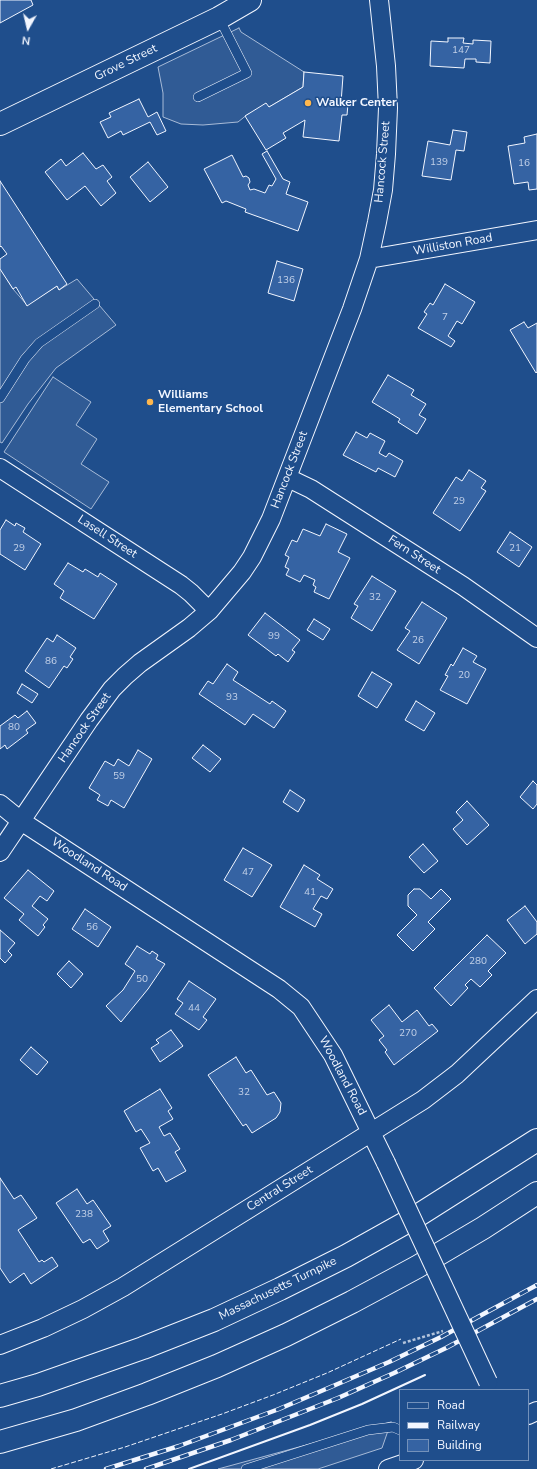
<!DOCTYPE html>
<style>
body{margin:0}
#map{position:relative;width:537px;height:1469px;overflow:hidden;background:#1f4e8c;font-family:"Nunito Sans",sans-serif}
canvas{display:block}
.legend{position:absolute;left:399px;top:1389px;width:130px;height:72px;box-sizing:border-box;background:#1f4e8c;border:1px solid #7391ba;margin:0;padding:5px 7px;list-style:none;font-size:12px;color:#f2f6ff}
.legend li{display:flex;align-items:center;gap:8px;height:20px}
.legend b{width:20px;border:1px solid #7391ba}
.north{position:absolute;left:8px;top:8px;width:40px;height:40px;-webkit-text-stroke:3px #1f4e8c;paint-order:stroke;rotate:188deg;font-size:11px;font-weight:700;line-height:16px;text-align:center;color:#f2f6ff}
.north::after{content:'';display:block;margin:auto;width:14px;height:18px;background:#f2f6ff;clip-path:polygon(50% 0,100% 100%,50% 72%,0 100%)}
</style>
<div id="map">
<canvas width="537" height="1469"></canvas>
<ul class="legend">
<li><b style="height:5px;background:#1f4e8c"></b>Road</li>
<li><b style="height:5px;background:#f2f6ff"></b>Railway</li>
<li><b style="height:11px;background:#3563a3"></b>Building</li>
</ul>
<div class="north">N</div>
</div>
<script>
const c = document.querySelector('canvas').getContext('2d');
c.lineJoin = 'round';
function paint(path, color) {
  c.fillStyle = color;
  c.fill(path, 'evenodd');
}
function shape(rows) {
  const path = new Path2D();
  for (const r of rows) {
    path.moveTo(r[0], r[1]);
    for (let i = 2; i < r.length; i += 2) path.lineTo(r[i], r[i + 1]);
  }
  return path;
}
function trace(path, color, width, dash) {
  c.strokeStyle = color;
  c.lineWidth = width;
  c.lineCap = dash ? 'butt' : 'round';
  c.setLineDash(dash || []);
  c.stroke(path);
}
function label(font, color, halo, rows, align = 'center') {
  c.font = font + ' "Nunito Sans",sans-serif';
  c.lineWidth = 3;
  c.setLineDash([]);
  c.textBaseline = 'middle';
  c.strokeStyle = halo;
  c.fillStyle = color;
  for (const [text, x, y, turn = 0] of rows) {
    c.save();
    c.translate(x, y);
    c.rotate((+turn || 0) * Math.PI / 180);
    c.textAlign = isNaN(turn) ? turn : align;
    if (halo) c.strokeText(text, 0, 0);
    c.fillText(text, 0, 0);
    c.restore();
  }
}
const built = shape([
 [239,28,241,32,304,72,303,87,269,107,248,114,238,122,203,125,181,124,163,117,163,93,158,67,239,28],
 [0,268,13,289,27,305,57,286,59,290,77,279,116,325,56,368,28,404,2,443,0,442,0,268],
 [53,377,91,402,76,425,97,439,81,464,109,482,91,509,4,452,53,377],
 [391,1422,382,1448,318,1469,218,1469,391,1422]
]);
paint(built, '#305b95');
trace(built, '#a8bbd7', 1);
const building = shape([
 [0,0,31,0,33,5,0,23,0,0],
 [448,38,464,38,463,43,473,44,473,40,491,41,490,63,476,62,476,59,465,59,464,68,430,66,431,41,448,42,448,38],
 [304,72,343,76,341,103,348,104,347,115,342,115,339,141,303,137,305,120,283,133,286,138,266,150,245,116,266,103,269,107,303,87,304,72],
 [139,99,148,117,157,112,166,131,157,135,150,122,123,135,121,131,108,138,100,122,111,117,109,113,139,99],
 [453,130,467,132,464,151,456,150,451,180,422,176,428,141,450,145,453,130],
 [537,134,537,189,529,190,528,182,514,184,508,146,525,143,524,137,537,134],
 [267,151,283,179,290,182,286,194,308,202,298,231,245,212,246,209,226,201,222,203,204,169,232,155,243,177,246,176,249,178,250,182,248,185,250,190,254,189,265,193,269,185,272,186,276,179,262,154,267,151],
 [83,153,96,169,103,165,112,177,107,181,116,193,101,206,85,186,67,200,45,172,61,159,66,166,83,153],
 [148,162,168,187,150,202,130,177,148,162],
 [0,181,67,284,59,290,57,286,27,306,16,287,13,289,0,269,0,259,7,254,1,246,0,247,0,181],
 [277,261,303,269,294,301,268,293,277,261],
 [445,284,475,302,462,324,457,321,448,336,455,341,451,347,418,328,427,314,424,312,430,303,433,305,445,284],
 [524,322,528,328,537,323,537,372,536,373,510,330,524,322],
 [388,375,414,390,411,395,426,404,419,415,426,419,417,434,398,422,400,419,372,402,388,375],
 [356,432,367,438,370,433,385,441,379,453,386,457,389,453,403,461,395,477,378,468,376,472,343,455,356,432],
 [469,470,486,481,481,488,486,491,460,531,433,513,456,477,462,481,469,470],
 [6,520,15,526,16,523,25,528,23,532,41,544,25,570,0,554,0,530,6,520],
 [326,524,347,534,338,552,350,558,329,599,314,592,316,587,313,585,315,580,304,575,300,582,286,575,289,569,285,567,289,557,285,555,292,540,297,542,303,529,320,536,326,524],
 [510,532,532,547,519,567,497,552,510,532],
 [68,563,83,572,85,569,98,577,100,573,117,584,94,619,60,598,64,591,54,584,68,563],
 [372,576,396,591,372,631,351,618,358,606,354,604,372,576],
 [422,602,447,618,419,664,397,650,410,631,405,628,422,602],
 [265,613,300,640,292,650,295,652,288,662,278,654,276,656,248,635,265,613],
 [314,619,330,629,323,640,307,630,314,619],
 [57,635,76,648,70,657,73,659,67,668,64,666,49,688,25,671,47,638,53,642,57,635],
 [463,648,477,656,473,662,486,669,467,704,440,690,448,676,445,675,451,664,453,666,463,648],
 [227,664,238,672,233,680,270,704,272,701,286,711,274,728,253,714,245,725,199,694,208,681,213,684,227,664],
 [372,672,392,684,377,708,358,696,372,672],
 [22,684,38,694,32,703,17,693,22,684],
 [416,701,435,713,424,731,405,720,416,701],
 [27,711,36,723,26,730,28,733,7,749,5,745,0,749,0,726,15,715,18,718,27,711],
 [203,745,221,759,210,772,192,758,203,745],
 [138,750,152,759,124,808,111,800,108,806,97,800,100,795,89,788,105,761,114,766,118,759,129,766,138,750],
 [533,781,537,785,537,804,533,809,520,797,533,781],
 [290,790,305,800,298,812,283,802,290,790],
 [467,801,489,825,467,845,453,829,463,820,456,812,467,801],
 [423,844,438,861,424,873,409,857,423,844],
 [243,848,272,865,252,897,224,880,243,848],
 [304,865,320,875,317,879,333,889,327,899,321,896,313,909,322,914,315,927,280,907,304,865],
 [28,870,54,891,47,901,40,896,32,906,48,919,43,925,45,927,38,936,19,920,24,914,4,898,28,870],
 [414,889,420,889,431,899,441,889,451,899,428,922,435,929,413,951,397,935,417,915,408,906,408,895,414,889],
 [525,906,537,922,537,934,525,944,507,920,525,906],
 [85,909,111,927,98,947,72,929,85,909],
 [0,930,15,943,8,951,12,955,5,963,0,958,0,930],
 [487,935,506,953,488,971,492,975,480,987,471,979,465,985,468,988,451,1006,434,988,487,935],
 [137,946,150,954,152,951,158,955,156,959,165,964,148,989,121,1022,106,1006,123,990,135,971,125,964,137,946],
 [69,961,83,974,71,988,57,974,69,961],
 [189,981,216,999,203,1017,207,1020,199,1030,175,1014,183,1003,177,999,189,981],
 [389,1005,402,1022,417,1010,429,1026,432,1024,438,1031,394,1065,385,1052,387,1050,379,1040,384,1036,371,1020,389,1005],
 [171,1030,183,1046,160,1062,151,1048,159,1043,156,1040,171,1030],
 [31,1047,48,1062,37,1075,20,1060,31,1047],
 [236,1057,246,1073,251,1070,267,1095,274,1092,281,1103,280,1112,276,1118,252,1133,246,1124,243,1126,208,1075,236,1057],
 [160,1089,172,1108,168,1111,173,1119,159,1127,164,1136,170,1133,180,1149,175,1152,186,1171,166,1182,158,1168,153,1171,140,1148,150,1143,141,1129,136,1132,124,1111,160,1089],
 [0,1178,14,1199,21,1195,37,1218,18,1230,39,1262,42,1260,44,1262,52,1257,58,1266,31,1284,24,1273,10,1283,0,1268,0,1178],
 [77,1189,87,1204,93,1200,111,1226,103,1231,109,1241,97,1249,90,1239,83,1243,56,1203,77,1189]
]);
paint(building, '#3563a3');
trace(building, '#f2f6ff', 1);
const lane = shape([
 [198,97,247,73,219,18],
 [0,398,25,359,39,343,95,304],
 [246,1469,368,1430,393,1427,400,1430]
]);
const street = shape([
 [369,259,537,230],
 [0,468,181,585,191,593,209,611],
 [288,478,311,489,463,586,537,638],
 [0,804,21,821,279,989,301,1007,333,1055,386,1163],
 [0,852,89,720,112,689,125,676,140,663,189,628,209,611,242,572,252,557,271,519,352,309,369,259,377,222,383,190,386,154,388,108,386,66,379,0],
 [0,1345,43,1328,83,1309,123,1287,423,1100,457,1074,537,999],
 [528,1415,537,1411],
 [388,1469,414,1460]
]);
const secondary = shape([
 [0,124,219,18,250,0]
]);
const highway = shape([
 [0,1396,38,1385,143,1348,214,1320,280,1289,346,1256,414,1218,537,1140],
 [0,1442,76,1420,147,1394,217,1366,286,1335,352,1302,417,1267,483,1228,537,1193]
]);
trace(lane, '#f2f6ff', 10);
trace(street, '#f2f6ff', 20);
trace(secondary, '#f2f6ff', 24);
trace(highway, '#f2f6ff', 24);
trace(shape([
 [403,1343,443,1331]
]), '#b3c4dc', 2.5, [3, 2]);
trace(lane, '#1f4e8c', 9);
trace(street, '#1f4e8c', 18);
trace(secondary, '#1f4e8c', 22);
trace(highway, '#1f4e8c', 22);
const rail = shape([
 [106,1469,179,1446,279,1409,333,1386,389,1362,441,1337,537,1285],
 [146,1469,231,1440,338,1398,394,1373,446,1348,537,1299]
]);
trace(rail, '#f2f6ff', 4.5);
trace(rail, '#1f4e8c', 3, [9]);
const streetBridge = shape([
 [386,1163,488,1382]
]);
trace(streetBridge, '#f2f6ff', 20, []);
trace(streetBridge, '#1f4e8c', 18);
trace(shape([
 [51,1469,125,1447,222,1414,273,1395,327,1373,401,1339]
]), '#f2f6ff', 1, [5, 2]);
trace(shape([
 [189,1469,310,1425,362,1404,425,1375]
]), '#f2f6ff', 2);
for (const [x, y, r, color] of [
 [308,103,4,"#ffb74d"],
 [150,402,4,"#ffb74d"]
]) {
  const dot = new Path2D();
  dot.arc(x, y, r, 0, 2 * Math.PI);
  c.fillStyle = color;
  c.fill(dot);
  trace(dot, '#1f4e8c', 1.5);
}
label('10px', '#c3d1e8', null, [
 ["147",461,51],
 ["139",439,163],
 ["16",524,164],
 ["136",286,281],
 ["7",445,318],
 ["29",459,502],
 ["29",19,549],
 ["21",515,549],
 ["32",375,598],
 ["99",274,637],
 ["26",418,641],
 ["86",51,662],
 ["20",464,676],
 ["93",232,698],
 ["80",14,728],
 ["59",119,777],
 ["47",248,873],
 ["41",310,893],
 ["56",92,928],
 ["280",478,962],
 ["50",142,980],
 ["44",194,1009],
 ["270",408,1034],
 ["32",244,1093],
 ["238",84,1215]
]);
label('12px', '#f2f6ff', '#1f4e8c', [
 ["Grove Street",126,63,-26],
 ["Hancock Street",383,162,-85],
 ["Williston Road",453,245,-10],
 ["Hancock Street",290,470,-69],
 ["Lasell Street",107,537,33],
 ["Fern Street",414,555,33],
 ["Hancock Street",85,728,-55],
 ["Woodland Road",89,865,33],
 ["Woodland Road",342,1076,62],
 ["Central Street",280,1189,-32],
 ["Massachusetts Turnpike",278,1289,-26]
]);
label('bold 12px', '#f2f6ff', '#1f4e8c', [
 ["Walker Center",316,103],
 ["Williams",158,395],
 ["Elementary School",158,409]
], 'left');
</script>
